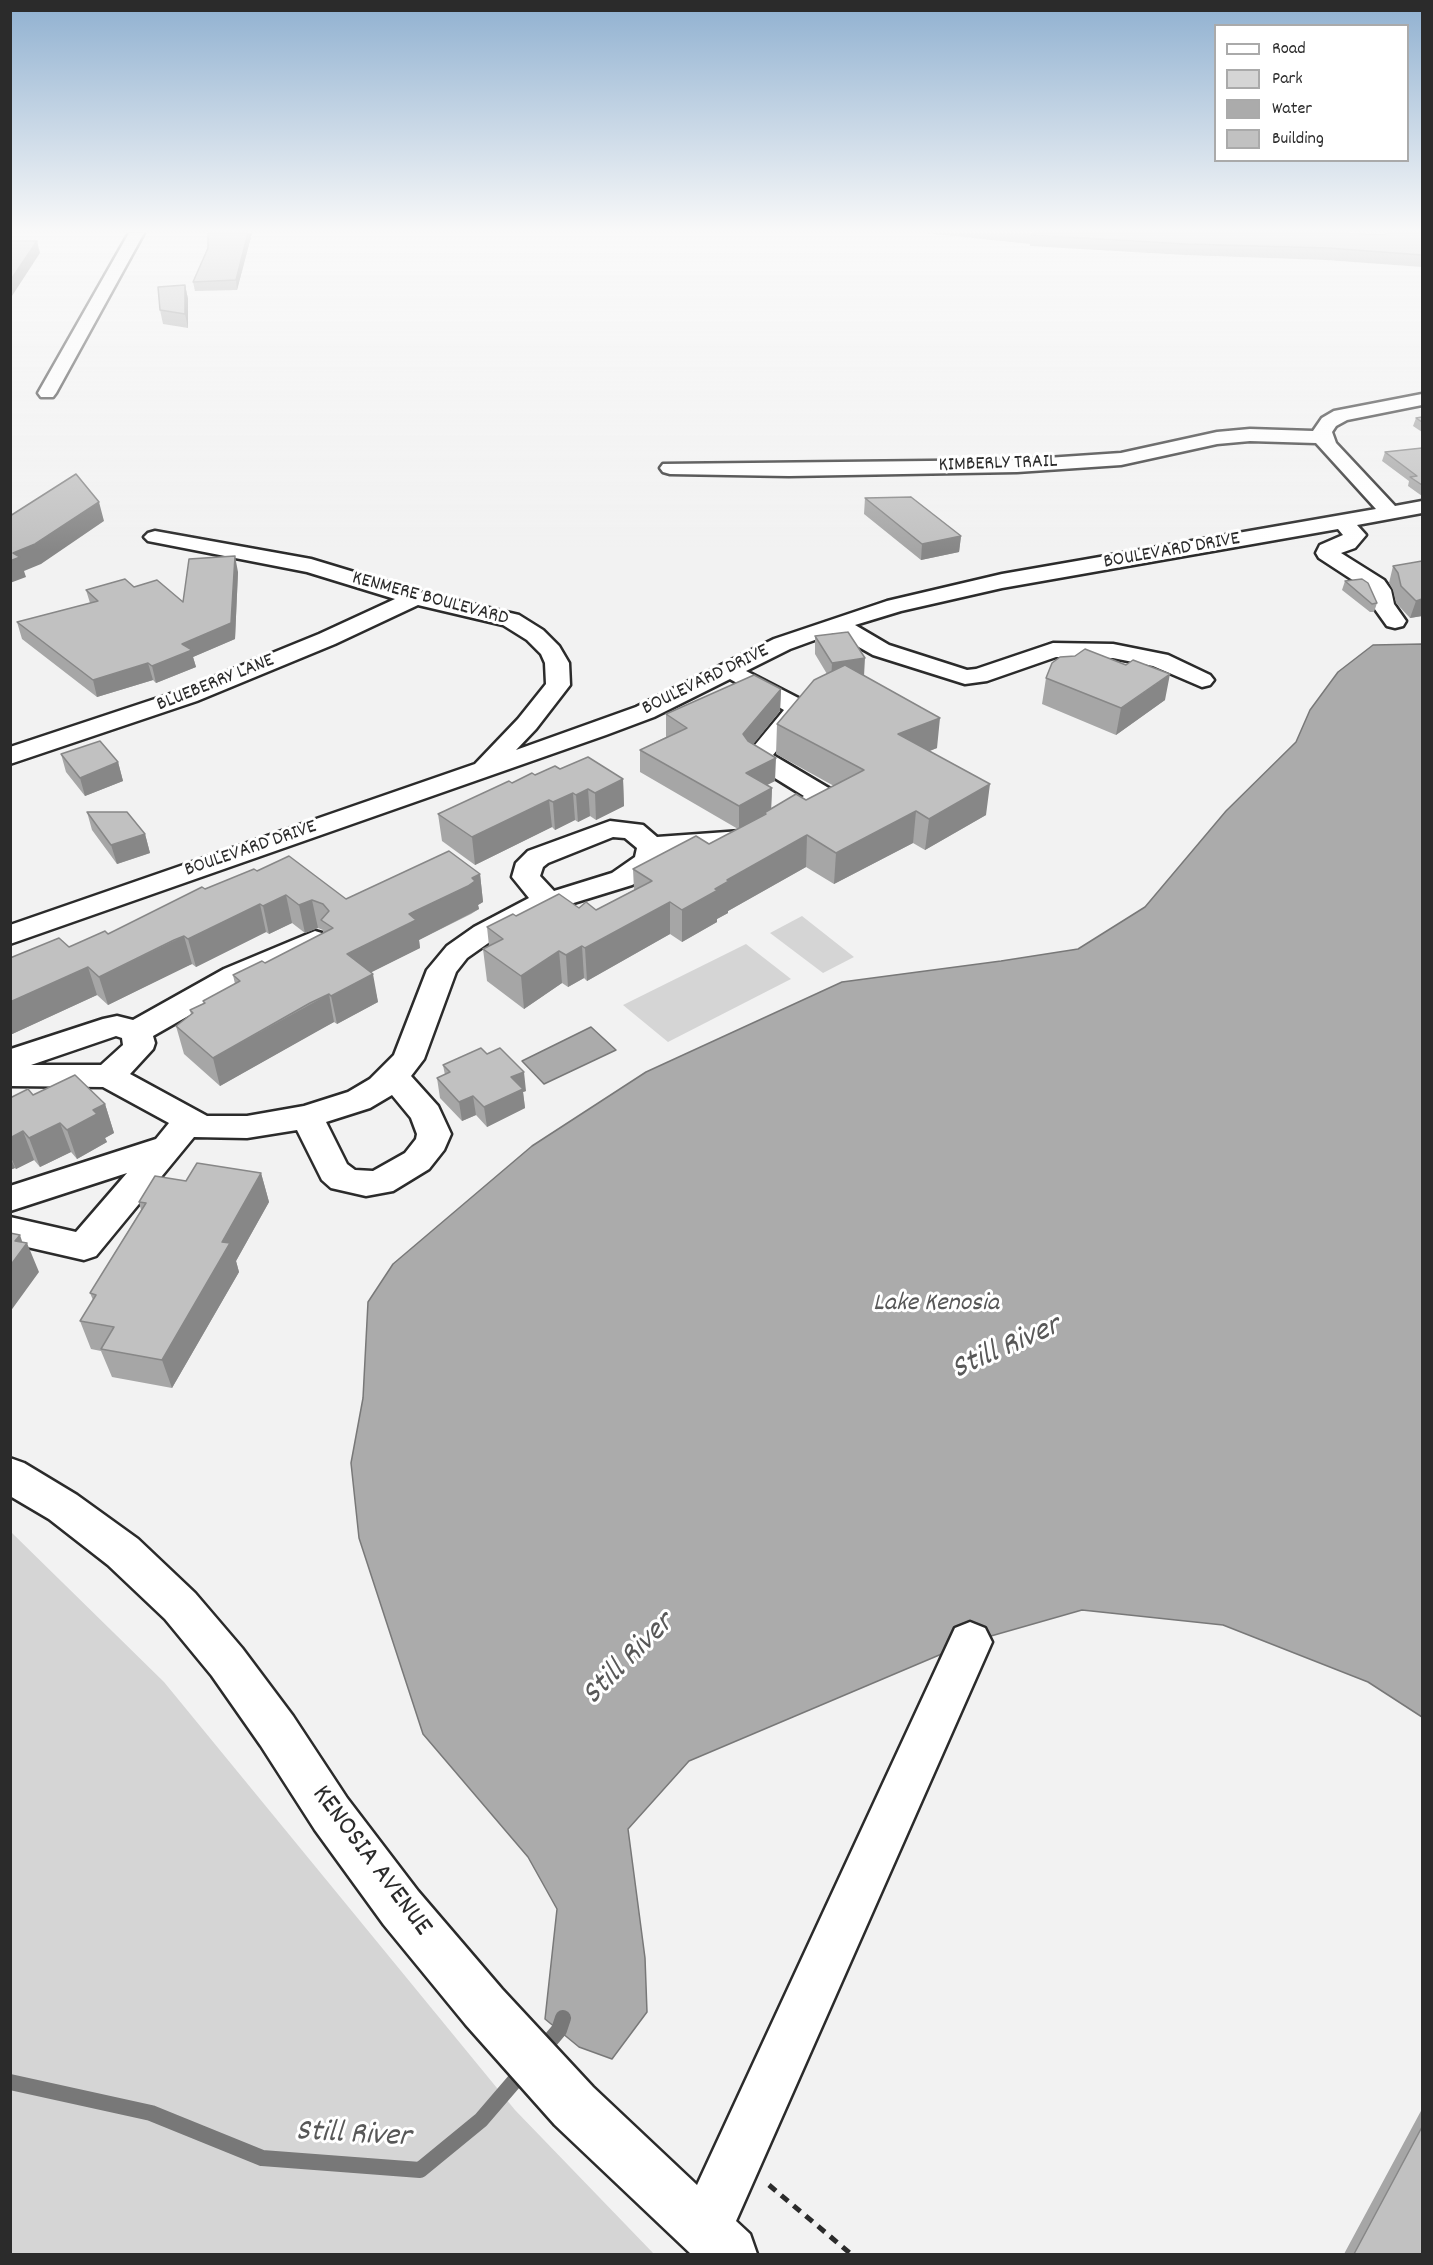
<!DOCTYPE html>
<style>
body{margin:0}
#map{position:relative;width:1433px;height:2265px;overflow:hidden;background:#f2f2f2;font-family:Dekko,sans-serif}
canvas{display:block}
.frame{position:absolute;inset:0;border:12px solid #2b2b2b;pointer-events:none}
.legend{position:absolute;left:1214px;top:24px;width:195px;height:138px;box-sizing:border-box;background:#fff;border:2px solid #aaa;margin:0;padding:8px 10px;list-style:none;font-size:18px;color:#2b2b2b}
.legend li{display:flex;align-items:center;gap:12px;height:30px}
.legend b{width:30px;border:2px solid #aaa}
</style>
<div id="map">
<canvas width="1433" height="2265"></canvas>
<div class="frame"></div>
<ul class="legend">
<li><b style="height:8px;background:#fff"></b>Road</li>
<li><b style="height:16px;background:#d5d5d5"></b>Park</li>
<li><b style="height:16px;background:#ababab"></b>Water</li>
<li><b style="height:16px;background:#c1c1c1"></b>Building</li>
</ul>
</div>
<script>
const c = document.querySelector('canvas').getContext('2d');
c.lineJoin = 'round';
function paint(path, color) {
  c.fillStyle = color;
  c.fill(path, 'evenodd');
}
function shape(rows) {
  const path = new Path2D();
  for (const r of rows) {
    path.moveTo(r[0], r[1]);
    for (let i = 2; i < r.length; i += 2) path.lineTo(r[i], r[i + 1]);
  }
  return path;
}
function trace(path, color, width, dash) {
  c.strokeStyle = color;
  c.lineWidth = width;
  c.lineCap = dash ? 'butt' : 'round';
  c.setLineDash(dash || []);
  c.stroke(path);
}
function label(font, color, halo, rows, align = 'center') {
  c.font = font + ' Dekko,sans-serif';
  c.lineWidth = 6;
  c.setLineDash([]);
  c.textBaseline = 'middle';
  c.strokeStyle = halo;
  c.fillStyle = color;
  for (const [text, x, y, turn = 0] of rows) {
    c.save();
    c.translate(x, y);
    c.rotate((+turn || 0) * Math.PI / 180);
    c.textAlign = isNaN(turn) ? turn : align;
    if (halo) c.strokeText(text, 0, 0);
    c.fillText(text, 0, 0);
    c.restore();
  }
}
paint(shape([
 [802,916,854,957,823,973,770,933],
 [746,944,791,979,668,1042,623,1005],
 [11,1532,164,1682,515,2110,654,2254,11,2254]
]), '#d5d5d5');
const water = shape([
 [1422,644,1422,1717,1368,1682,1223,1625,1082,1610,970,1642,689,1761,628,1829,645,1958,647,2012,612,2059,579,2047,545,2019,557,1909,528,1857,423,1734,359,1538,351,1463,363,1398,368,1302,393,1264,532,1146,646,1072,842,982,1001,961,1078,949,1145,907,1226,811,1296,742,1310,710,1338,672,1373,645,1422,644],
 [591,1027,616,1050,544,1084,522,1061,591,1027]
]);
paint(water, '#ababab');
trace(water, '#787878', 1.5);
trace(shape([
 [542,2050,559,2030,563,2018],
 [10,2082,151,2113,262,2158,420,2170,481,2120,524,2070]
]), '#787878', 16);
const minor = shape([
 [129,233,144,233,56,393,53,397,41,397,38,393,129,233],
 [1422,394,1422,405,1347,420,1336,426,1332,432,1336,443,1395,506,1422,501,1422,513,1357,525,1366,535,1355,548,1341,553,1384,580,1391,590,1394,604,1406,621,1403,626,1395,628,1387,626,1372,605,1368,590,1319,558,1316,553,1320,545,1343,535,1338,529,1002,588,901,611,855,625,889,645,967,670,976,669,1053,643,1113,644,1168,655,1210,675,1214,680,1210,685,1202,687,1153,666,1113,658,1056,657,987,681,965,684,873,655,834,633,790,649,746,671,808,703,811,708,773,755,832,790,836,796,832,802,757,845,663,853,658,866,645,878,632,885,541,913,494,939,467,958,456,972,424,1059,411,1076,438,1106,451,1134,444,1150,429,1169,393,1191,366,1196,331,1188,322,1180,297,1130,247,1138,194,1137,96,1256,84,1260,10,1243,10,1217,76,1232,127,1173,10,1211,10,1186,156,1139,169,1123,103,1087,10,1086,11,1049,103,1019,117,1016,133,1020,224,969,315,931,325,934,330,940,325,946,246,983,153,1036,155,1043,153,1049,130,1074,207,1116,247,1116,304,1106,348,1092,370,1079,394,1055,427,970,447,946,474,927,529,898,512,877,516,863,528,851,610,821,643,825,657,837,741,831,804,796,749,762,745,757,784,710,730,679,654,717,606,735,10,944,10,925,475,764,518,719,546,684,545,663,541,654,527,640,503,625,418,605,335,644,197,701,10,764,10,747,179,691,319,634,395,599,307,572,148,541,144,537,148,533,155,531,311,559,420,592,519,615,543,630,559,646,569,663,570,685,536,729,516,750,636,707,774,639,887,601,1002,574,1376,509,1316,443,1250,441,1217,444,1121,465,1017,472,789,476,670,474,663,472,660,468,663,464,1017,460,1121,453,1217,432,1250,429,1313,431,1322,418,1334,411,1422,394],
 [613,837,625,838,637,848,635,857,612,873,554,891,540,876,543,867,548,863,613,837],
 [116,1036,122,1038,123,1045,101,1065,31,1065,116,1036],
 [392,1095,411,1118,417,1134,416,1139,405,1153,373,1171,355,1170,347,1164,326,1122,370,1108,392,1095],
 [10,1458,24,1463,77,1495,138,1539,195,1593,242,1648,293,1716,347,1798,418,1891,502,1989,593,2087,697,2185,955,1628,970,1622,985,1628,992,1642,736,2221,750,2234,757,2254,691,2254,555,2125,466,2025,384,1925,315,1830,261,1746,212,1676,165,1619,108,1565,49,1519,10,1496,10,1458]
]);
trace(minor, '#2b2b2b', 5);
trace(shape([
 [769,2185,851,2254]
]), '#2b2b2b', 5, [9, 7]);
paint(minor, '#fff');
paint(shape([
 [252,233,237,290,195,291,193,282,208,248],
 [926,233,1347,233,1385,235,1386,234,1384,233,1422,233,1422,267,1326,260,1184,255,1030,246,1030,244],
 [185,285,188,299,188,328,163,324,160,310],
 [1422,417,1422,432,1413,426,1416,418],
 [1422,448,1422,496,1408,486,1409,481,1382,461,1385,452],
 [865,498,961,536,959,552,921,560,864,514],
 [1422,561,1422,616,1410,618,1396,603,1393,590,1389,583,1393,566],
 [238,572,235,639,193,657,196,667,156,683,153,680,97,697,22,639,17,622,90,603,86,590,134,587,183,602],
 [1345,581,1377,603,1374,612,1370,612,1342,590],
 [815,636,864,676,937,748,929,751,986,815,925,850,913,843,834,884,806,867,728,911,728,913,717,919,717,922,682,942,670,934,587,981,584,978,568,987,562,983,524,1009,487,981,483,949,489,946,487,927,516,916,579,908,596,910,634,890,633,869,709,844,738,829,640,772,640,750,666,737,666,714,781,689,780,711,753,744,775,781,767,785,772,788,771,808,806,800,834,786,776,754,777,724,827,674,815,654],
 [1046,678,1165,700,1116,735,1042,704],
 [61,754,118,762,123,781,85,796,66,772],
 [560,769,623,779,624,806,596,820,590,816,578,822,575,820,555,830,552,827,475,865,442,841,438,814,535,775],
 [87,812,145,834,150,853,117,864,92,830],
 [257,871,346,899,480,874,483,902,478,905,479,909,471,914,419,940,420,948,371,972,378,1002,337,1024,334,1022,317,1031,220,1086,184,1054,176,1026,191,1015,190,1010,204,1003,203,1001,235,984,233,975,265,963,323,933,323,930,318,928,305,933,292,923,269,934,266,932,196,967,192,964,182,968,108,1005,97,995,10,1035,10,958,69,947,108,934,205,889],
 [443,1065,526,1091,523,1092,525,1108,487,1127,476,1115,462,1121,440,1098,437,1078,445,1075],
 [33,1095,105,1104,114,1133,105,1138,107,1142,77,1159,71,1152,40,1167,34,1160,16,1169,15,1168,10,1170,10,1098],
 [261,1173,269,1202,236,1261,239,1272,172,1388,112,1377,101,1351,91,1349,80,1321,93,1300,90,1293,141,1210,139,1202,186,1181],
 [1422,2109,1422,2254,1344,2254]
]), '#a6a6a6');
paint(shape([
 [248,233,252,233,237,290,236,280],
 [37,241,40,253,10,299,10,281],
 [185,285,188,299,188,328,185,314],
 [99,502,104,521,41,564,24,571,26,577,10,583,10,561,13,553],
 [961,536,959,552,921,560,922,544],
 [235,556,238,572,235,639,193,657,196,667,156,683,152,666,182,644],
 [1422,599,1422,616,1410,618,1416,601],
 [865,658,864,676,831,681,832,663],
 [148,663,153,680,97,697,93,680],
 [1170,674,1165,700,1116,735,1121,708],
 [781,689,780,711,743,757,743,734],
 [940,718,937,748,895,765,898,734],
 [776,758,775,781,745,796,746,773],
 [118,762,123,781,85,796,80,778],
 [623,779,624,806,596,820,595,793],
 [990,784,986,815,925,850,929,819],
 [772,788,771,812,764,813,764,816,739,829,739,806],
 [588,789,590,816,578,822,576,795],
 [573,793,575,820,555,830,553,802],
 [549,800,552,827,475,865,472,837],
 [916,811,913,843,834,884,836,853],
 [145,834,150,853,117,864,111,845],
 [807,835,806,867,728,911,728,913,717,919,717,922,682,942,682,910,727,880],
 [480,874,483,902,478,905,479,909,419,940,420,948,352,982,347,954,409,914],
 [286,895,292,923,269,934,263,906],
 [312,900,318,928,305,933,299,905],
 [670,902,670,934,587,981,585,948],
 [260,904,266,932,196,967,188,939],
 [184,936,192,964,108,1005,99,977],
 [582,946,584,978,568,987,566,955],
 [559,951,562,983,524,1009,521,976],
 [88,967,97,995,10,1035,10,1002],
 [373,974,378,1002,337,1024,331,996],
 [329,994,334,1022,220,1086,213,1058],
 [524,1072,526,1091,523,1092,525,1108,487,1127,484,1107,511,1077],
 [473,1096,476,1115,462,1121,459,1102],
 [105,1104,114,1133,105,1138,107,1142,77,1159,67,1130,93,1110],
 [60,1123,71,1152,40,1167,29,1138],
 [23,1131,34,1160,16,1169,10,1155,10,1138],
 [10,1157,15,1168,10,1170],
 [261,1173,269,1202,236,1261,239,1272,172,1388,162,1360,222,1242],
 [20,1235,24,1247,27,1243,39,1272,10,1312,10,1266,15,1241]
]), '#878787');
const building = shape([
 [208,233,248,233,236,280,193,282,208,248,208,233],
 [1032,233,1347,233,1385,235,1387,233,1422,233,1422,255,1328,248,1186,244,1031,235,1032,233],
 [10,241,37,241,10,281,10,241],
 [185,285,185,314,160,310,158,287,185,285],
 [1422,417,1422,422,1416,418,1422,417],
 [1422,448,1422,485,1410,477,1417,476,1385,452,1422,448],
 [76,474,99,502,35,544,13,553,20,557,10,561,10,516,76,474],
 [911,497,961,536,922,544,865,498,911,497],
 [235,556,231,623,182,644,192,650,152,666,148,663,93,680,17,622,98,601,86,590,125,579,134,587,157,580,183,602,189,559,235,556],
 [1422,561,1422,599,1416,601,1401,586,1398,573,1393,566,1422,561],
 [1362,579,1368,583,1377,603,1372,604,1345,581,1362,579],
 [848,632,865,658,832,663,815,636,848,632],
 [1085,649,1126,665,1133,660,1170,674,1121,708,1046,678,1052,663,1060,657,1075,656,1085,649],
 [845,665,940,718,898,734,990,784,929,819,916,811,836,853,807,835,727,880,729,881,715,889,718,890,682,910,670,902,585,948,582,946,566,955,559,951,521,976,483,949,503,939,487,927,513,914,516,916,559,894,579,908,586,902,596,910,652,881,633,869,696,836,709,844,766,814,764,813,796,794,806,800,864,770,777,724,814,680,845,665],
 [754,675,781,689,743,734,748,741,776,758,746,773,772,788,739,806,640,750,687,728,666,714,754,675],
 [100,741,118,762,80,778,61,754,100,741],
 [588,757,623,779,595,793,588,789,576,795,573,793,553,802,549,800,472,837,438,814,509,781,512,783,532,773,535,775,555,766,560,769,588,757],
 [87,812,127,812,145,834,111,845,87,812],
 [449,851,480,874,472,878,475,881,468,886,409,914,416,920,347,954,373,974,331,996,329,994,310,1003,213,1058,176,1026,193,1013,190,1010,205,1003,203,1001,240,981,233,975,262,961,265,963,333,928,321,920,329,911,323,904,312,900,299,905,286,895,263,906,260,904,188,939,184,936,174,940,99,977,88,967,10,1002,10,958,59,938,69,947,105,931,108,934,202,887,205,889,254,869,257,871,289,856,346,899,449,851],
 [481,1048,487,1054,500,1048,524,1072,511,1077,523,1089,484,1107,473,1096,459,1102,437,1078,450,1072,443,1065,481,1048],
 [75,1075,105,1104,93,1110,97,1114,67,1130,60,1123,29,1138,23,1131,10,1138,10,1098,28,1089,33,1095,75,1075],
 [197,1163,261,1173,222,1242,230,1243,162,1360,101,1349,114,1327,80,1321,96,1295,90,1293,146,1203,139,1202,155,1176,186,1181,197,1163],
 [10,1233,20,1235,15,1241,27,1243,10,1266,10,1233],
 [1422,2127,1422,2254,1354,2254,1422,2127]
]);
paint(building, '#c1c1c1');
trace(building, '#878787', 1.5);
const sky = c.createLinearGradient(0, 0, 0, 550);
sky.addColorStop(0, '#8fb0d0');
sky.addColorStop(0.42, '#f9f9f9');
sky.addColorStop(1, '#f9f9f900');
c.fillStyle = sky;
c.fillRect(0, 0, 1433, 550);
label('20px', '#2b2b2b', '#fff', [
 ["KIMBERLY TRAIL",998,465,-2],
 ["BOULEVARD DRIVE",1172,552,-10],
 ["KENMERE BOULEVARD",430,600,15],
 ["BOULEVARD DRIVE",706,681,-26],
 ["BLUEBERRY LANE",216,684,-22],
 ["BOULEVARD DRIVE",251,850,-19]
]);
label('italic 26px', '#585858', '#fff', [
 ["Lake Kenosia",936,1305]
]);
label('28px', '#2b2b2b', '#fff', [
 ["KENOSIA AVENUE",370,1862,53]
]);
label('italic 32px', '#585858', '#fff', [
 ["Still River",1007,1350,-24],
 ["Still River",630,1661,-45],
 ["Still River",353,2137,3]
]);
</script>
